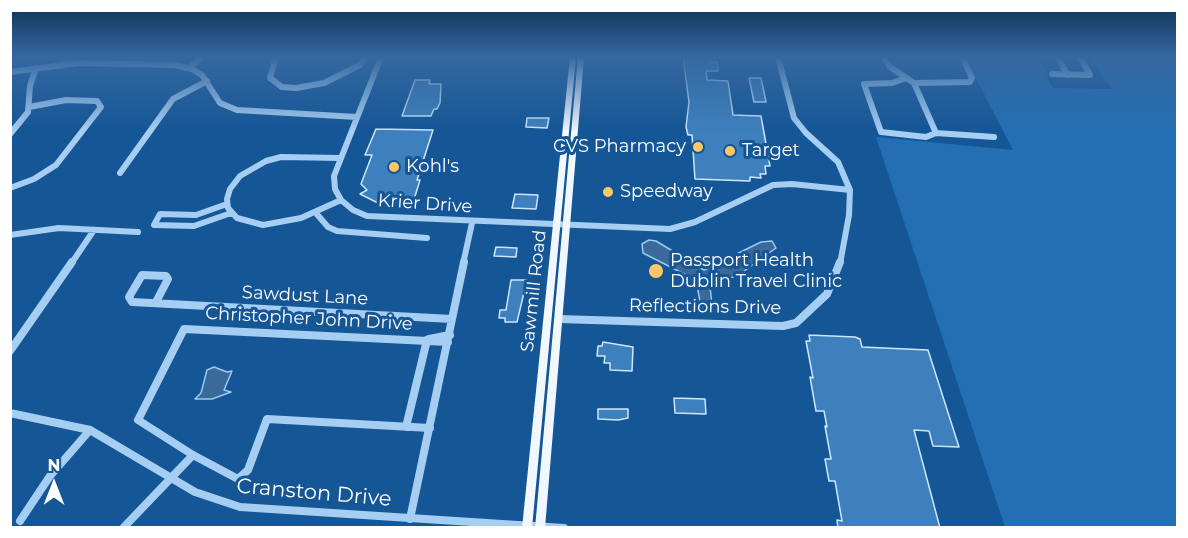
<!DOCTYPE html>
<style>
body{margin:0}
#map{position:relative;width:1188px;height:538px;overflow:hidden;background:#155696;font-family:Montserrat,sans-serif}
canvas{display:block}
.frame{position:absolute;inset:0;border:12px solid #fff;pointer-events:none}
.north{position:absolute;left:24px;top:454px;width:60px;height:60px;-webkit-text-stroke:4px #155696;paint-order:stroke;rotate:0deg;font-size:16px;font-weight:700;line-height:24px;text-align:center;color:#fff}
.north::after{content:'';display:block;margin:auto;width:21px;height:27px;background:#fff;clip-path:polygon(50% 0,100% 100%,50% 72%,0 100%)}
</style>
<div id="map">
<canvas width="1188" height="538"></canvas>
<div class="frame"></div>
<div class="north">N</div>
</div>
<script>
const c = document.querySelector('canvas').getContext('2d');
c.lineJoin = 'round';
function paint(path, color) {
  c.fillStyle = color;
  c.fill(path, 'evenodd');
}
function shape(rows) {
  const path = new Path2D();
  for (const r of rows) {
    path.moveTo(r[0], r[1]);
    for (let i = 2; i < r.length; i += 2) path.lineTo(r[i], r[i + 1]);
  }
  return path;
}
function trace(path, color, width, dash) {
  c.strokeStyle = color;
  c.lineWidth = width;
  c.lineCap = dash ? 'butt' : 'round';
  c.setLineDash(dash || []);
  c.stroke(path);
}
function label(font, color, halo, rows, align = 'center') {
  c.font = font + ' Montserrat,sans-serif';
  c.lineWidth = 6;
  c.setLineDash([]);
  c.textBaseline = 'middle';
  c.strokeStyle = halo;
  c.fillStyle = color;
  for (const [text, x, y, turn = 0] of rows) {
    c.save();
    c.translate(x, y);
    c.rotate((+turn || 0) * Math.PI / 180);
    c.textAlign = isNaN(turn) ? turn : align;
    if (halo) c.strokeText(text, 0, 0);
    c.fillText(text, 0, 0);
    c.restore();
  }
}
paint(shape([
 [965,57,1038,57,1049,76,1046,76,1053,88,1112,89,1089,57,1177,57,1177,527,1005,527,876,137,1013,150]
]), '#246fb3');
const water = shape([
 [649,240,656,241,704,270,761,242,772,241,776,248,736,277,713,279,710,286,712,306,706,311,701,307,696,280,643,253,642,244,649,240],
 [214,367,227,372,232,371,224,390,231,392,212,399,195,399,201,393,207,370,214,367]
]);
paint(water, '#3b6a98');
trace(water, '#98caf5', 1.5);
const building = shape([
 [683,57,710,57,710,62,717,62,718,71,706,71,707,80,728,81,733,115,761,116,770,166,765,166,766,174,760,174,761,178,750,177,750,181,695,179,692,135,688,135,686,127,689,102,683,57],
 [749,78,761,78,766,102,754,102,749,78],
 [415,80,430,80,429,84,441,84,440,103,437,109,434,109,431,116,402,116,415,80],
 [527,118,549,118,547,128,526,127,527,118],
 [376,129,433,130,417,180,420,180,413,203,376,202,360,194,367,190,361,184,372,155,365,155,376,129],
 [515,194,538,195,536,209,512,208,515,194],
 [496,247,517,248,516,257,494,256,496,247],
 [511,280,527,280,517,322,505,322,505,318,499,318,500,310,506,310,511,280],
 [809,335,855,337,860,339,862,347,928,350,959,447,933,446,929,431,914,430,940,528,838,528,837,520,842,521,835,481,829,481,825,459,831,459,825,426,827,427,824,411,816,411,810,377,813,378,806,341,810,341,809,335],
 [603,342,633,347,632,371,610,370,610,363,604,363,605,356,597,356,598,346,602,346,603,342],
 [674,398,705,399,706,414,675,413,674,398],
 [598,409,628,409,628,418,618,420,598,419,598,409]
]);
paint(building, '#3d80bd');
trace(building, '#cde6fc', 1.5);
trace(shape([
 [276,57,270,78,282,87,296,88,324,83,360,65,365,57],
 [381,57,334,176,335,189,341,200,353,210,367,216,670,229,695,222,773,185,792,184,850,190],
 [778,57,794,118,806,133,838,162,850,190,849,215,840,264],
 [884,57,890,67,914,83,936,133],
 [1057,57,1068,75],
 [189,68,202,57],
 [10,72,79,63,175,65,192,69,202,75,220,103,237,110,357,117],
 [1052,74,1090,75,1080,57],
 [906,78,892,83,864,84,881,132,926,137,936,133,994,137],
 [914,83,970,82,972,78,962,57],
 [10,134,28,112,30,86,36,68],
 [340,158,281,157,266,161,240,176,230,189,227,199,228,208,237,218,263,225,301,218,341,200],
 [120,173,173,99,207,81],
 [10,188,34,179,56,165,101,107,97,101,66,100,29,107],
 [227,204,196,215,160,214,154,225,194,226,231,213],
 [315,212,328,227,337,231,427,238],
 [10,235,59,228,138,232],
 [71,264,94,230],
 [463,264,472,223]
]), '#a6cef2', 6);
trace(shape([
 [156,302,168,279,166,276,142,275,129,297,132,302,452,319],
 [559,319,783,326,796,323,827,294,840,262],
 [429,339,450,335],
 [10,351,72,262],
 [10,413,90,430,195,492,240,507,564,528],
 [406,427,427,340],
 [430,428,267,419,248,470,238,479,193,455,138,420,184,329,448,342],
 [410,519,464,262],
 [20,521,50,476,90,430],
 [124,527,193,455]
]), '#a6cef2', 8);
paint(shape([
 [570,57,576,57,532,528,522,528,570,57],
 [578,57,584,57,545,528,535,528,578,57]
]), '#f0f7ff');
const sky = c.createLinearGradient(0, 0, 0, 132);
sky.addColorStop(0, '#0c2f52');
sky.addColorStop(0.43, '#3568a0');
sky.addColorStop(1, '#3568a000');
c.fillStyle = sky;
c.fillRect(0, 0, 1188, 132);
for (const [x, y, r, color] of [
 [698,147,6,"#ffc866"],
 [730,151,6,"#ffc866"],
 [394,167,6,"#ffc866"],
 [608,192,6,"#ffc866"],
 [656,271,8,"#ffc866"]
]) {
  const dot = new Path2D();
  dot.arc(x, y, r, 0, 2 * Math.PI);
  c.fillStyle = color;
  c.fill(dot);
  trace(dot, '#155696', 2);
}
label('18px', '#fff', '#155696', [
 ["CVS Pharmacy",686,147,"right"],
 ["Target",742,151],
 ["Kohl's",406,167],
 ["Speedway",620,192],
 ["Passport Health",670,261],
 ["Dublin Travel Clinic",670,282]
], 'left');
label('18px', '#fff', '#155696', [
 ["Krier Drive",425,204,4],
 ["Sawmill Road",534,291,-84],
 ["Sawdust Lane",305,296,3],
 ["Reflections Drive",705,307,1],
 ["Christopher John Drive",309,319,3]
]);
label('21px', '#fff', '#155696', [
 ["Cranston Drive",314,493,5]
]);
</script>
